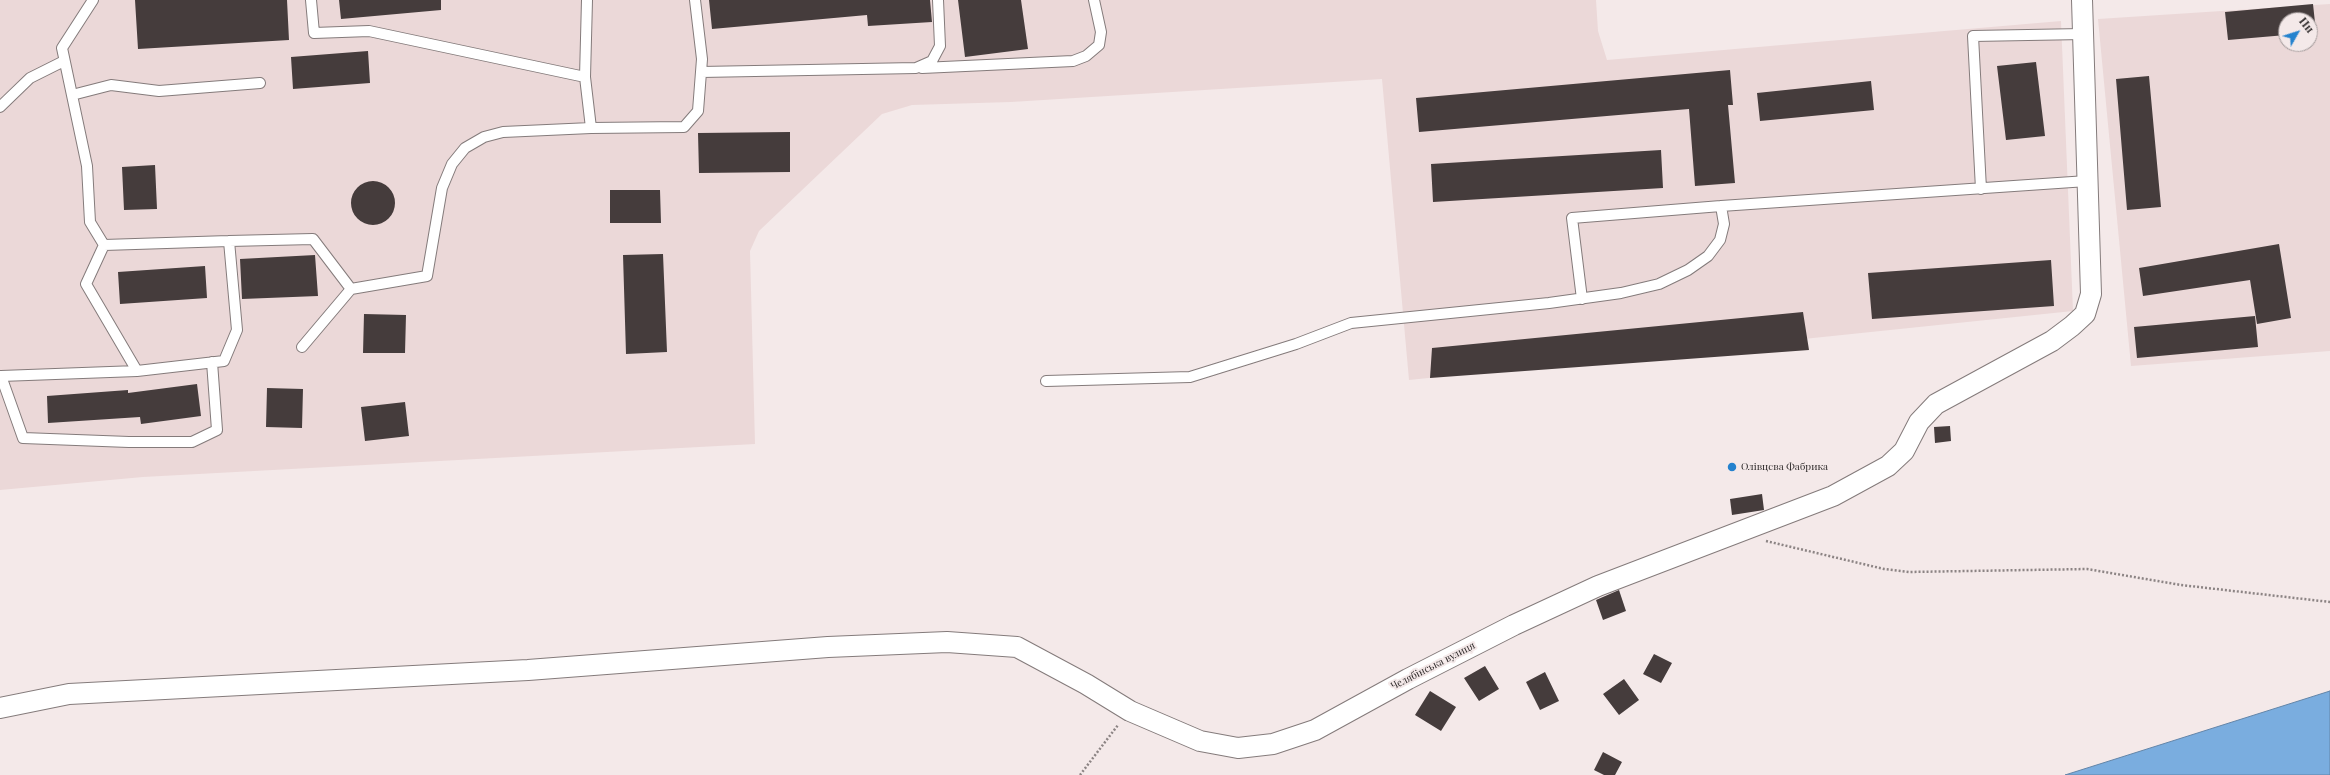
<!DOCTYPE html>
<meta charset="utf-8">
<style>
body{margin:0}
#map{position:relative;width:2330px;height:775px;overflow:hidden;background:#f4e9e9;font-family:"Playfair Display",serif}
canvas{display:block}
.north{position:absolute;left:2278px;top:12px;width:40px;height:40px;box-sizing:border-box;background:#f4e9e9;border:1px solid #a49c9c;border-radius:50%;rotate:51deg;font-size:11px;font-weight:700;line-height:16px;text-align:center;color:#2c2828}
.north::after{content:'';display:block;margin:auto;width:14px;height:18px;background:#2482ce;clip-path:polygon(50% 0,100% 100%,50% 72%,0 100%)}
</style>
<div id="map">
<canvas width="2330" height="775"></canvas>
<div class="north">Пн</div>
</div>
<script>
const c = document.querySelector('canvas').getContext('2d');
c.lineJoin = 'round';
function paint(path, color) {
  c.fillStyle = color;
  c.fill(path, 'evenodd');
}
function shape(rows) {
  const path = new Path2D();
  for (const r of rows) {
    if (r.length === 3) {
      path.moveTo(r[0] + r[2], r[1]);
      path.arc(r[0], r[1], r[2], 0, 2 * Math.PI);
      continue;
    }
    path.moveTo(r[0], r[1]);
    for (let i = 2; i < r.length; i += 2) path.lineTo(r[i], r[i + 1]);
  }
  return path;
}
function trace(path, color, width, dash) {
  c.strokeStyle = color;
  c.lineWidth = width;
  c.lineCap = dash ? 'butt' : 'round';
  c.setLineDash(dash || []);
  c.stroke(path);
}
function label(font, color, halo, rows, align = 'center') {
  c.font = font + ' "Playfair Display",serif';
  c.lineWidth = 4;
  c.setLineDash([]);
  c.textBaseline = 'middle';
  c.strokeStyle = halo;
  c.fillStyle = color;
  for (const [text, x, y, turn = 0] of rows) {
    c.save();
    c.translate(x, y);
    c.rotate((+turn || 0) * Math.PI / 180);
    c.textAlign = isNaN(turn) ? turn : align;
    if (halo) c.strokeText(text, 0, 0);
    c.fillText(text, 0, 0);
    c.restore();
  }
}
paint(shape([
 [0,0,1596,0,1598,31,1607,60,2061,21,2073,311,1409,380,1382,79,1011,102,912,105,882,114,759,231,750,251,755,444,143,477,0,490],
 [2330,4,2330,351,2131,366,2098,19],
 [2286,20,2310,20,2310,44,2286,44]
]), '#ebd8d8');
const water = shape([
 [2330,691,2330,775,2065,775,2330,691]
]);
paint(water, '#7aaddf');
trace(water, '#6385a8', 1);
paint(shape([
 [135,0,287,0,289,40,138,49],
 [339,0,441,0,441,10,341,19],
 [709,0,930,0,932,22,868,26,867,15,712,29],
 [958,0,1021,0,1028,49,965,57],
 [2313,4,2316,32,2310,33,2310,20,2286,20,2286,35,2228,40,2225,12],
 [368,51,370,83,293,89,291,57],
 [2036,62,2045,136,2006,140,1997,66],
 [1730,70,1733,105,1728,105,1735,183,1695,186,1689,109,1419,132,1416,98],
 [2149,76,2161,207,2127,210,2116,79],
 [1871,81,1874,110,1760,121,1757,93],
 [790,132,790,172,699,173,698,133],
 [1661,150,1663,188,1433,202,1431,164],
 [155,165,157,209,124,210,122,167],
 [373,203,22],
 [610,190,660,190,661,223,610,223],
 [2279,244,2291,318,2257,324,2250,280,2143,296,2139,268],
 [663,254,667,352,626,354,623,255],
 [315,255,318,296,242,299,240,259],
 [2051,260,2054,306,1872,319,1868,273],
 [205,266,207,298,120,304,118,272],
 [1803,312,1809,350,1430,378,1432,348],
 [364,314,406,315,405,353,363,353],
 [2255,316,2258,347,2137,358,2134,327],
 [197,384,201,416,141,424,140,417,48,423,47,396,128,390,128,393],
 [267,388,303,389,302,428,266,427],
 [405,402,409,436,365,441,361,407],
 [1950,426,1951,441,1935,443,1934,427],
 [1762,494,1764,510,1732,515,1730,499],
 [1619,590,1626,611,1603,620,1596,600],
 [1654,654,1672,663,1661,683,1643,674],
 [1485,666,1499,689,1479,701,1464,678],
 [1545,672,1559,701,1540,710,1526,682],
 [1624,679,1639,700,1619,715,1603,694],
 [1430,691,1456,707,1441,731,1415,715],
 [1603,752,1622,762,1615,775,1604,775,1594,770]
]), '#453c3c');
const service = shape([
 [93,0,62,48,87,166,90,222,104,245],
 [311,0,314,33,369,31,585,77,587,0],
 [922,68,1073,61,1086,56,1099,45,1101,32,1094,0],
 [701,72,916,68,932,61,940,46,938,0],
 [72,95,111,85,159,91,260,83],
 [0,107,30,78,64,61],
 [591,128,684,127,698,111,702,59,695,0],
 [1981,189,1973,36,2083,34],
 [229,241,237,330,224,361,137,371,86,284,104,245,229,241,313,239,351,289,427,276,442,188,452,164,465,148,484,137,503,132,591,128,585,77],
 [1582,299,1572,218,1721,206],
 [302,347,351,289],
 [137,371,1,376,23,438,129,442,192,442,217,430,212,362],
 [1046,381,1190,377,1296,344,1351,323,1549,303,1621,293,1659,284,1688,270,1708,256,1720,240,1724,224,1721,206,2087,181]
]);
const minor = shape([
 [0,708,69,694,528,670,828,647,947,642,1017,647,1086,684,1130,711,1200,741,1238,748,1273,744,1315,730,1408,679,1514,625,1598,586,1833,496,1888,466,1904,451,1919,422,1936,404,2052,341,2072,326,2085,314,2091,294,2082,0]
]);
trace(service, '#847b7b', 12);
trace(minor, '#847b7b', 22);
trace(shape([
 [1766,541,1884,569,1909,572,2087,569,2181,585,2330,602],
 [1080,775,1118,725]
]), '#8c8484', 2.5, [2, 2]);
trace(service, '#fff', 10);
trace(minor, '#fff', 20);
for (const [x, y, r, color] of [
 [1732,467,5,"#2482ce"]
]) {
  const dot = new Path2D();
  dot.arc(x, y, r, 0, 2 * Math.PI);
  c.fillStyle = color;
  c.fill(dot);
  trace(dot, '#f4e9e9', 1.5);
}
label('10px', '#2c2828', '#f4e9e9', [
 ["Олівцева Фабрика",1741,467]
], 'left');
label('10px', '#2c2828', '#f4e9e9', [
 ["Челябінська вулиця",1433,666,-27]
]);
</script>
